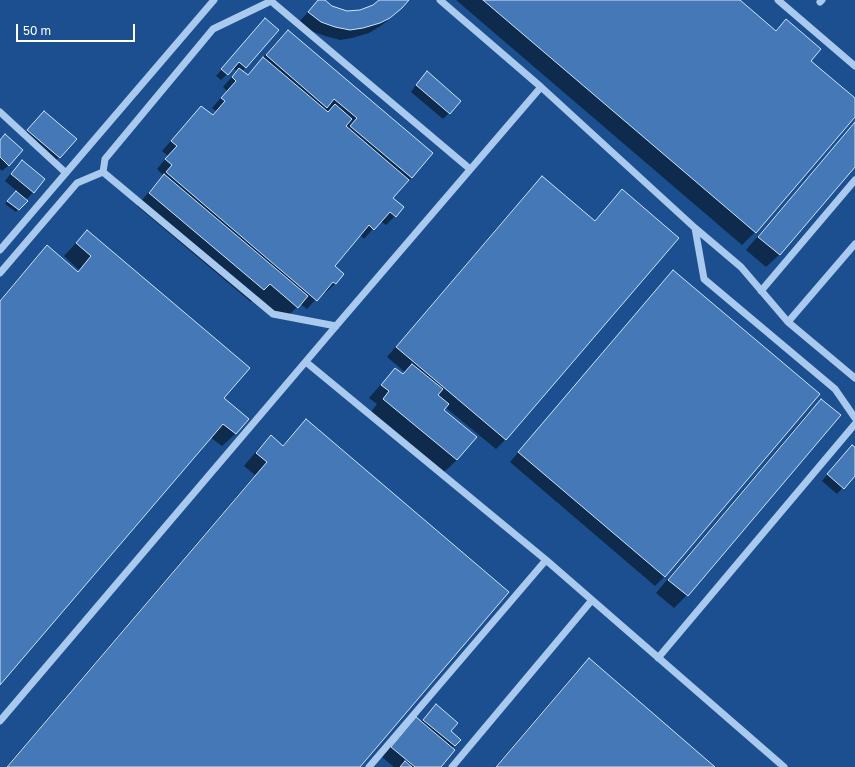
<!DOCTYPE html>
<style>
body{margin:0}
#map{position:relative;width:855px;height:767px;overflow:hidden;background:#1b4f8f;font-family:"Golos Text",sans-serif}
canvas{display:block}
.scale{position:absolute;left:16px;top:24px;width:119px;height:18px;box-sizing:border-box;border:2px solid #fff;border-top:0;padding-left:5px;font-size:12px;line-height:14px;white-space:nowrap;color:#fff;-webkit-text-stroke:3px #1b4f8f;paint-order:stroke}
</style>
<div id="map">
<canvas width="855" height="767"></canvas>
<div class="scale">50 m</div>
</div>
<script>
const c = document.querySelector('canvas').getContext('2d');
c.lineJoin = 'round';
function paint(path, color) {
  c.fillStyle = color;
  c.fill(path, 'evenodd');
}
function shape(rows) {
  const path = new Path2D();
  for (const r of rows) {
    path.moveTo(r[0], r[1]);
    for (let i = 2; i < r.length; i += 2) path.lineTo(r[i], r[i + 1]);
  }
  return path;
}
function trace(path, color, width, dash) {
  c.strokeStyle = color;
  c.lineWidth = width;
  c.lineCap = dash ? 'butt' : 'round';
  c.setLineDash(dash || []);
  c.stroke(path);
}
paint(shape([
 [319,0,324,0,332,7,347,12,360,11,374,6,380,0,408,0,391,18,379,27,369,33,352,38,340,40,325,36,311,31,299,22],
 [456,0,739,0,775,31,786,21,809,61,855,100,855,116,755,232,742,245],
 [259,26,246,67,242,71,247,75,275,44,288,31,432,153,411,178,392,198,395,216,386,225,380,221,364,239,360,235,333,266,343,274,335,284,325,293,323,291,307,309,300,304,284,320,257,296,251,302,137,206,163,175,157,169,168,156,162,151,192,117,201,107,212,116,216,111,212,108,227,91,223,87,237,71,233,68,221,80,216,76],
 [427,73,449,113,443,119,411,92,420,79],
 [38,119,75,139,53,164,22,137],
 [855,122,855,165,779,255,766,267,746,250],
 [0,140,9,165,2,171,0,169],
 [16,167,44,179,16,212,5,204,17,191,5,181],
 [542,178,594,222,612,200,622,191,677,238,505,440,496,449,445,407,443,410,457,460,444,472,371,412,377,404,369,398,383,382,395,369,403,375,405,372,387,357,532,187],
 [87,231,223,398,247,419,235,434,222,446,210,437,0,683,0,300,35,259,47,246,77,272,79,270,64,256],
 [673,271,665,576,655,586,510,462,664,281],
 [821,400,687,595,674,608,656,593,808,413],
 [306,420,359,767,6,767,255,475,244,466,258,449,271,436,282,446],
 [855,448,855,474,837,494,822,481,846,452],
 [589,660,714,767,495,767,576,672],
 [436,706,449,732,459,740,452,748,439,767,394,767,382,757,406,728,421,722]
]), '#0007');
const building = shape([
 [318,0,325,0,332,6,347,11,360,10,373,5,379,0,409,0,402,8,390,18,380,23,363,28,350,30,335,27,321,22,308,12,318,0],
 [483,0,740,0,776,31,786,19,821,49,811,61,855,98,855,117,756,233,483,0],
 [265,18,279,30,246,68,239,62,228,75,221,69,265,18],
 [288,30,433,153,412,178,350,126,357,118,334,99,327,108,266,55,288,30],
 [263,57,328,112,335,104,352,119,346,126,409,180,393,198,404,207,396,217,390,212,374,230,369,225,335,266,344,274,336,284,333,282,317,301,166,172,172,165,165,159,177,146,171,141,201,106,213,115,225,101,221,98,236,81,232,77,239,68,248,75,263,57],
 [427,71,461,101,450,114,416,85,427,71],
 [44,111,77,139,60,158,27,130,44,111],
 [855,122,855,167,780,255,758,237,855,122],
 [5,134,23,150,9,166,0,157,0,140,5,134],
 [22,160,45,179,34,193,11,174,22,160],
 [164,174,308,296,298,308,270,284,264,290,149,193,164,174],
 [542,176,595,221,622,189,679,238,506,440,396,347,542,176],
 [16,191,28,201,19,210,7,201,16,191],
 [87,230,250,368,224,398,249,419,236,434,223,424,0,685,0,301,47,245,78,272,91,256,76,243,87,230],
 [673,270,820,394,665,577,518,452,673,270],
 [412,364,443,389,438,395,449,404,444,410,477,437,457,460,383,399,389,391,381,385,395,368,403,374,412,364],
 [821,399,841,415,688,596,668,580,821,399],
 [306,419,509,592,360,767,7,767,267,462,256,453,271,435,283,446,306,419],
 [852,445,855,447,855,476,844,489,827,474,852,445],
 [589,658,715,767,496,767,589,658],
 [436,704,458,723,451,731,461,740,455,746,423,720,436,704],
 [416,717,455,750,441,767,415,767,391,747,416,717],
 [405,761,412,767,400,767,405,761]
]);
paint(building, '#4478b7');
trace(building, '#cfe3fa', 1);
trace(shape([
 [440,0,541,87,695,228,741,267,788,322,855,378],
 [778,0,855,66],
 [820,2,822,0],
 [0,112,66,173],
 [103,172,105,159,213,29,271,1,470,169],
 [695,228,704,279,835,389,855,418],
 [0,250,214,0],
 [0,273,77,183,103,172,273,314,336,326],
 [761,291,855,180],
 [788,322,855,244],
 [306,362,546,560,784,767],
 [658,658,855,424],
 [0,721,336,326,541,87],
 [369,767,546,560],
 [452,767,592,600]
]), '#a9c9ee', 7);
</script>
